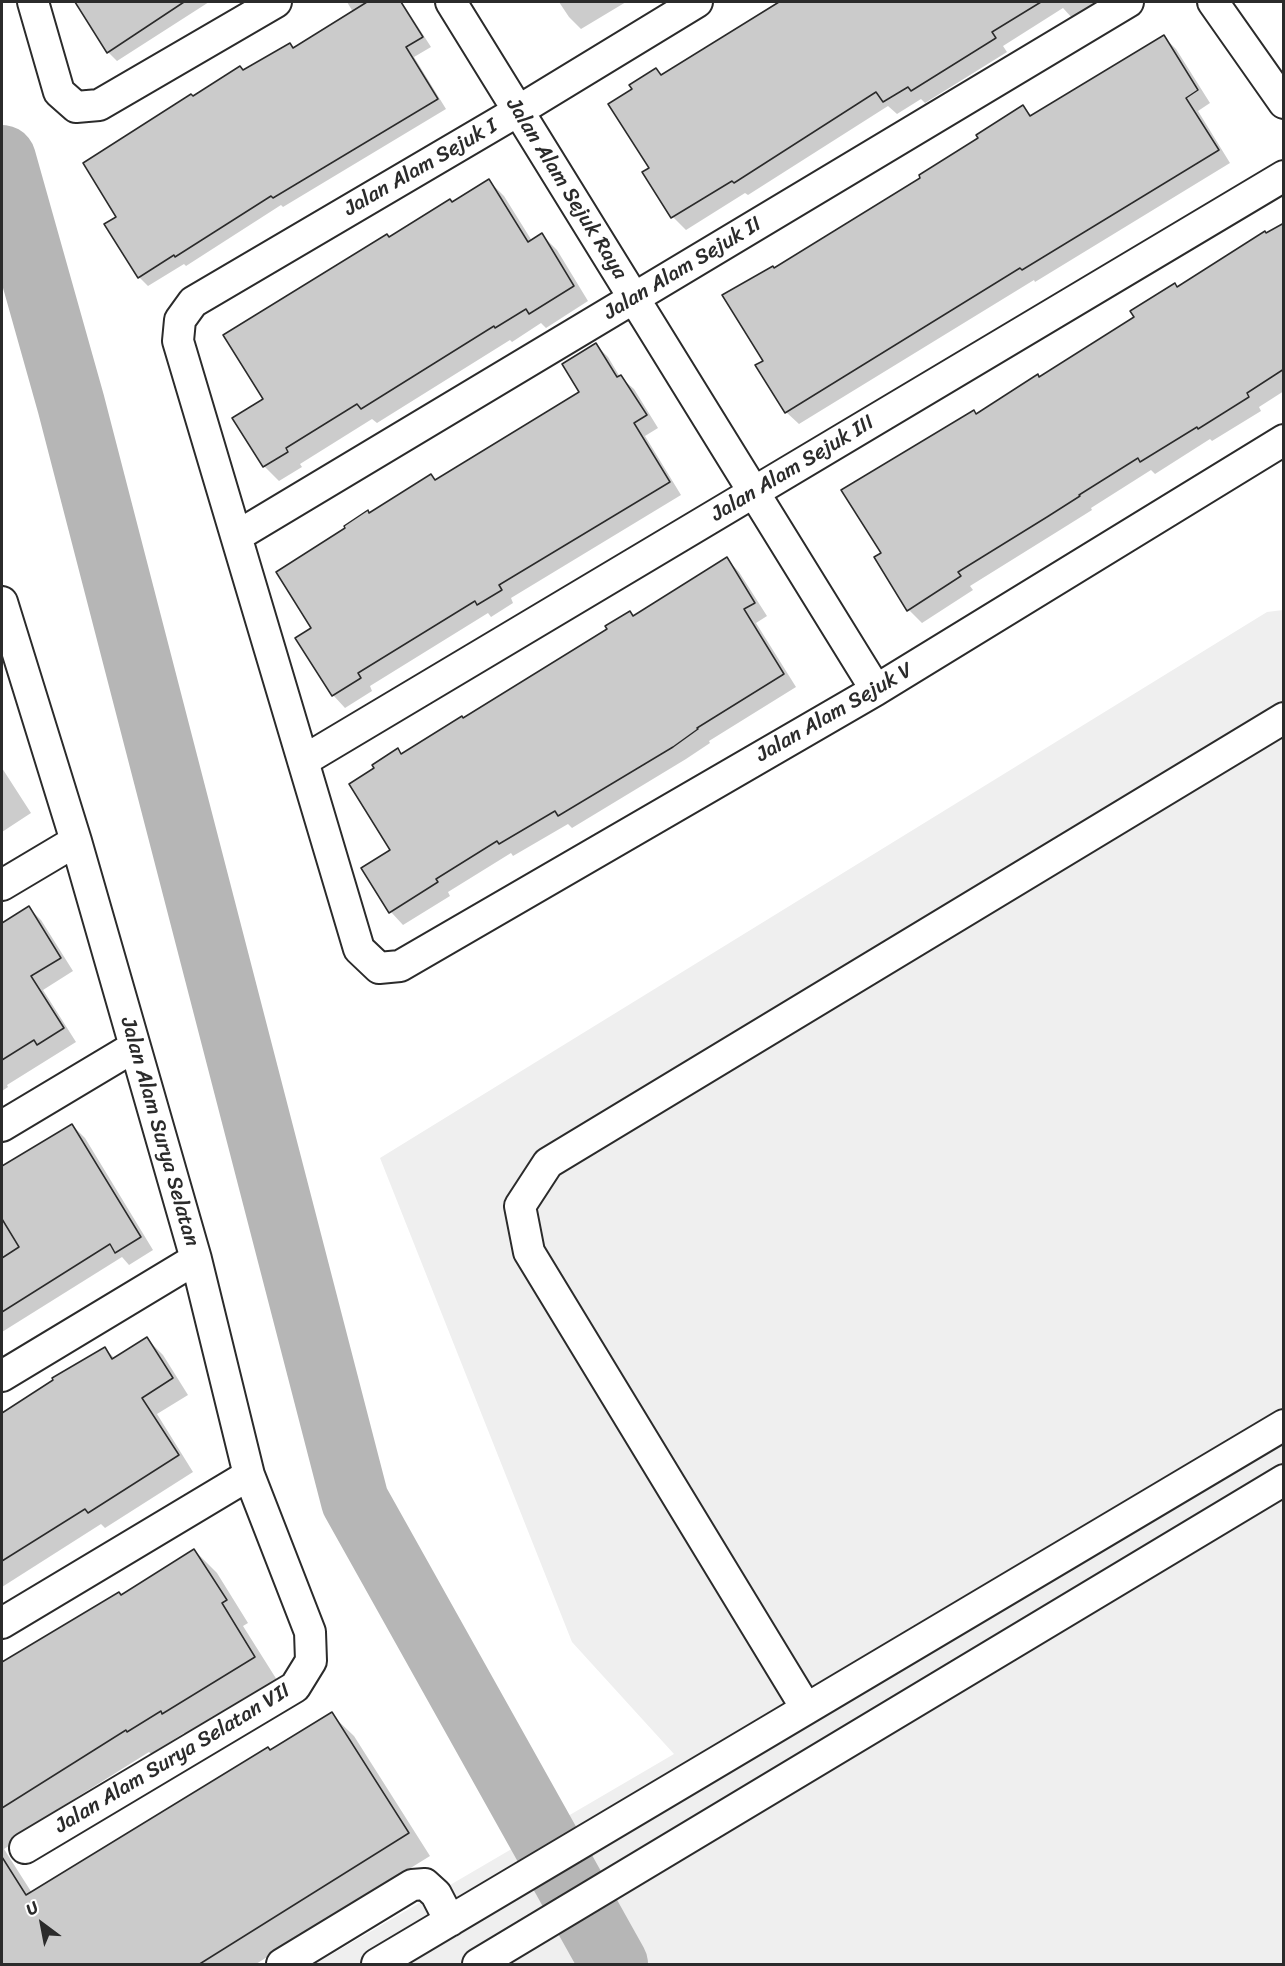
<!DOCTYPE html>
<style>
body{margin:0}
#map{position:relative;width:1285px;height:1966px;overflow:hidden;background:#fff;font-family:Sriracha,sans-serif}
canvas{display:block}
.frame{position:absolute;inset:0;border:3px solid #2b2b2b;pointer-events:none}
.north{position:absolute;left:12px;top:1894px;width:60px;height:60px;-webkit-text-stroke:4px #fff;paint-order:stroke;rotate:328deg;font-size:16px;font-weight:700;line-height:24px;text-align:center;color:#2b2b2b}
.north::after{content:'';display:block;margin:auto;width:21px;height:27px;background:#2b2b2b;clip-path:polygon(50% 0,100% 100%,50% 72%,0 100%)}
</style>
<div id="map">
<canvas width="1285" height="1966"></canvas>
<div class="frame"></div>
<div class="north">U</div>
</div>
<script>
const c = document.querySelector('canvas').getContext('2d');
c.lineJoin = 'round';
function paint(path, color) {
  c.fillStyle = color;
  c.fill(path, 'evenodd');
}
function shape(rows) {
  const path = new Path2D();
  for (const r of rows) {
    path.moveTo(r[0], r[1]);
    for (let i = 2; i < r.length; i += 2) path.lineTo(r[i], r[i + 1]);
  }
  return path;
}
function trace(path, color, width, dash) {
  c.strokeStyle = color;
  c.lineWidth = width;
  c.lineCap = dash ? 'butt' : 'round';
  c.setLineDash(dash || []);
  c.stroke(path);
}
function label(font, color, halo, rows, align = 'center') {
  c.font = font + ' Sriracha,sans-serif';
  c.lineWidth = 4.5;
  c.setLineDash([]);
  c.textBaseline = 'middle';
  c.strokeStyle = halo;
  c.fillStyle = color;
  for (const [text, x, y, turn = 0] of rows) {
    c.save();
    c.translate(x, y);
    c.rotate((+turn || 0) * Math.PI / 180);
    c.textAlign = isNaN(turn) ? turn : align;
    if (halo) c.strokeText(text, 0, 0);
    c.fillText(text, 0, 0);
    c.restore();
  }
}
paint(shape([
 [1283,610,1283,1964,315,1964,674,1754,572,1642,380,1158,1267,612]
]), '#efefef');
paint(shape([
 [93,2,209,2,117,61,108,52,81,9],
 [347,2,402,2,431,47,414,57,446,109,283,207,281,205,186,266,184,264,148,286,139,277,118,217,193,97,294,49,353,12],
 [559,2,626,2,581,29,569,17],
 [781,2,1099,2,1073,19,1063,8,1003,46,1007,52,925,103,921,99,897,114,888,106,748,195,745,193,686,230,673,217,644,172,651,168,634,90,656,70,662,76],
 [1164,37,1176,49,1210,103,1198,111,1230,163,1035,282,1034,280,799,424,786,412,765,361,775,270,922,178,1023,107,1033,117],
 [489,181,504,196,532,241,542,235,557,250,588,301,546,328,541,323,512,342,510,340,377,423,372,419,300,464,302,467,279,481,264,466,265,400,389,239],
 [1284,224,1284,391,1259,407,1261,411,1212,441,1210,439,1155,474,1151,470,1091,508,1092,510,1060,530,970,586,973,590,922,623,909,610,876,558,883,554,976,415,1040,378,1178,289],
 [596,345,608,357,620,377,634,389,658,428,645,436,681,495,511,598,513,603,491,617,488,613,370,686,372,691,345,708,333,695,313,628,369,514,431,476,436,481,581,392],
 [727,559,739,572,767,616,756,623,796,687,709,741,710,743,686,759,572,828,568,824,513,856,511,853,448,892,450,896,403,925,391,912,392,850,376,769,398,750,402,755,463,719,609,630,630,612,635,617],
 [2,768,31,813,2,832],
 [29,908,41,920,73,971,43,990,76,1042,7,1085,8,1087,2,1091,2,923],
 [72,1125,85,1138,153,1250,129,1265,122,1257,2,1332,2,1166],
 [147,1339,163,1355,188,1395,157,1414,193,1472,105,1528,101,1524,2,1587,2,1414,105,1348,115,1359],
 [194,1550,217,1573,248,1623,243,1626,277,1680,186,1736,184,1733,151,1754,149,1752,39,1821,42,1825,4,1849,32,1893,331,1714,354,1736,430,1856,256,1964,2,1964,2,1669]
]), '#0003');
trace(shape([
 [2,159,71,404,355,1501,614,1964]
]), '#b6b6b6', 68);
const building = shape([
 [75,2,184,2,107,53,75,2],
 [367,2,401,2,423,37,406,47,438,99,273,198,271,196,175,257,174,255,138,278,104,224,116,217,83,163,191,94,193,96,240,66,243,70,290,43,293,48,367,2],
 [779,2,1041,2,992,32,996,38,911,91,908,87,883,102,876,92,734,183,732,181,671,218,642,172,649,168,608,104,632,89,629,85,656,68,661,75,779,2],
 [1164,35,1198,90,1186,98,1219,150,1022,270,1020,268,785,413,755,365,763,361,722,295,773,266,774,268,920,178,919,175,978,138,976,135,1023,105,1030,116,1164,35],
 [489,179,528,242,542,233,574,286,529,314,526,309,495,328,494,326,361,409,357,404,286,448,288,452,263,467,232,418,263,399,223,335,387,234,389,237,450,199,452,202,489,179],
 [1284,223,1284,369,1247,393,1249,397,1198,429,1197,427,1140,462,1138,458,1079,495,1080,496,1047,517,958,572,961,576,907,611,874,557,881,553,841,490,974,410,976,414,1038,374,1039,377,1134,317,1130,311,1175,283,1177,287,1265,231,1266,233,1284,223],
 [596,343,617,377,621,375,647,415,634,423,670,482,499,585,502,590,477,605,475,601,358,673,361,678,332,696,295,638,311,628,276,572,345,528,344,526,368,510,369,513,431,474,435,480,579,392,562,364,596,343],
 [727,557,755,603,744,609,784,674,697,728,698,729,673,747,558,816,555,811,499,844,497,841,436,879,438,882,389,913,361,868,390,850,349,784,374,768,372,765,398,748,401,754,462,716,463,718,607,629,605,626,630,611,633,616,727,557],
 [29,906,61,958,31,976,64,1028,37,1045,34,1040,2,1060,2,923,29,906],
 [72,1124,141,1237,115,1253,110,1244,2,1312,2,1258,19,1247,2,1219,2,1166,72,1124],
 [147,1337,173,1378,142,1398,179,1455,88,1513,85,1509,2,1561,2,1413,53,1380,52,1378,105,1347,112,1359,147,1337],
 [194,1549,227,1600,222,1603,255,1657,162,1714,161,1711,127,1732,126,1730,2,1808,2,1662,119,1592,121,1595,194,1549],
 [332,1712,409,1833,198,1965,2,1965,2,1857,26,1895,268,1747,270,1750,332,1712]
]);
paint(building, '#cbcbcb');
trace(building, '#2b2b2b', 1.5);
const street = shape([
 [33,2,59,92,76,107,99,105,276,2],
 [451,2,876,690],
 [697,2,518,111,193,302,180,320,178,341,359,949,379,968,400,966,876,690,1284,440],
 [1213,2,1284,103],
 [237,536,1128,2],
 [2,602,76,841,196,1259,249,1475,310,1632,311,1661,295,1687,25,1848],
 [303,761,1284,176],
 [2,885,76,841],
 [2,1126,134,1047],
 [2,1376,196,1259],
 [2,1623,249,1475],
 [806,1708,529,1252,520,1206,548,1163,1284,718],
 [282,1964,412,1885,425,1884,436,1894,450,1921],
 [377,1964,1284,1425],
 [478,1964,1284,1480]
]);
trace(street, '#2b2b2b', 34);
trace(street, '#fff', 30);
label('21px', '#2b2b2b', '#fff', [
 ["Jalan Alam Sejuk I",421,168,-30],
 ["Jalan Alam Sejuk Raya",566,189,58],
 ["Jalan Alam Sejuk II",683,269,-31],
 ["Jalan Alam Sejuk III",793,469,-31],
 ["Jalan Alam Sejuk V",835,713,-30],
 ["Jalan Alam Surya Selatan",159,1132,74],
 ["Jalan Alam Surya Selatan VII",173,1759,-31]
]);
</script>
